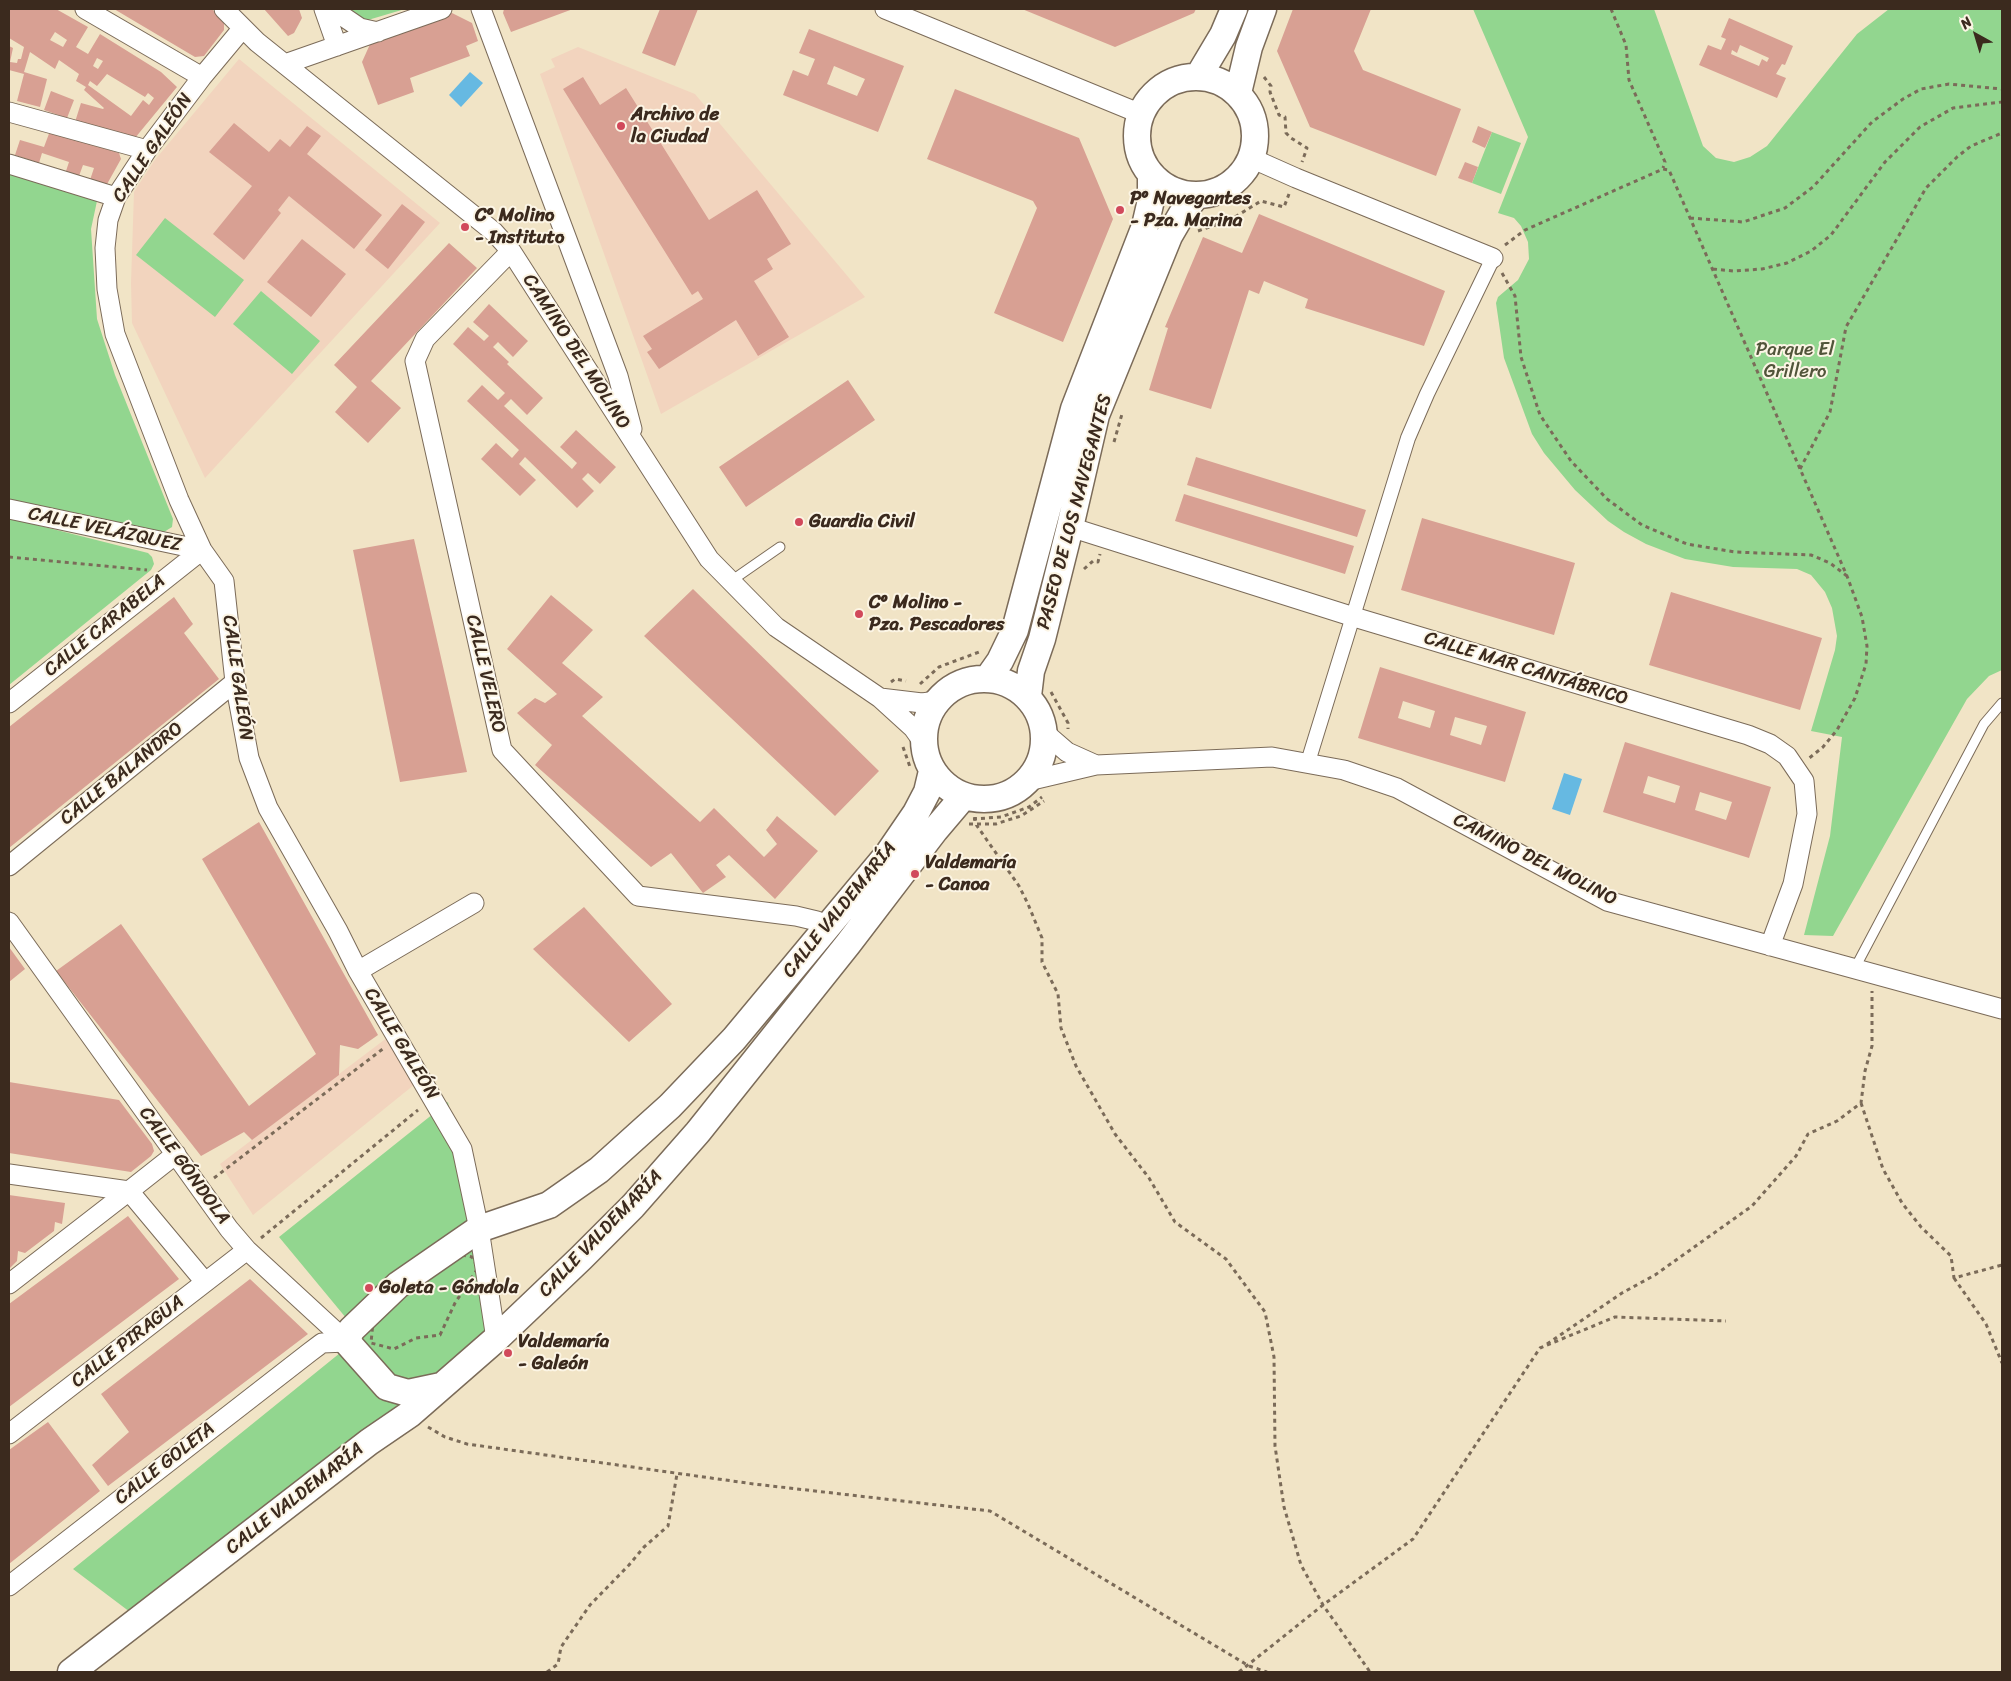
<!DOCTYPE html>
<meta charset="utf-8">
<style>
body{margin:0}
#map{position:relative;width:2011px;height:1681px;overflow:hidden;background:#f1e4c6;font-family:Sriracha,sans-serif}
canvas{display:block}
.frame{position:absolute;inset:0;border:10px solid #3b2a1e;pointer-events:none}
.north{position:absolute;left:1951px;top:10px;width:50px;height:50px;-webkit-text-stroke:4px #fcf5e5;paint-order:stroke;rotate:321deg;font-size:14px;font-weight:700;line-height:20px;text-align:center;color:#3b2a1e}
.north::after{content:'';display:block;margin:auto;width:18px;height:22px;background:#3b2a1e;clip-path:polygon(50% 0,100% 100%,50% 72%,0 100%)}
</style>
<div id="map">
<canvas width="2011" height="1681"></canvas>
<div class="frame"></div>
<div class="north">N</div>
</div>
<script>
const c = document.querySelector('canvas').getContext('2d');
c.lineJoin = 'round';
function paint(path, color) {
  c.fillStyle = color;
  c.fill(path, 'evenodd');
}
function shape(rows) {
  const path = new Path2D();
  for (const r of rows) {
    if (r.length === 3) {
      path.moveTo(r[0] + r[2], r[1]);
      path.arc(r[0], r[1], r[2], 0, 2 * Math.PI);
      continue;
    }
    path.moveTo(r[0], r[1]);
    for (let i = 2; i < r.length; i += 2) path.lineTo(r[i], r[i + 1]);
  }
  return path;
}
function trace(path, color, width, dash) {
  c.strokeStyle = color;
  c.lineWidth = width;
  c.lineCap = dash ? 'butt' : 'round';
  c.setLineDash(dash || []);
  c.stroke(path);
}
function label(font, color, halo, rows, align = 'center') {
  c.font = font + ' Sriracha,sans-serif';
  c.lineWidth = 4;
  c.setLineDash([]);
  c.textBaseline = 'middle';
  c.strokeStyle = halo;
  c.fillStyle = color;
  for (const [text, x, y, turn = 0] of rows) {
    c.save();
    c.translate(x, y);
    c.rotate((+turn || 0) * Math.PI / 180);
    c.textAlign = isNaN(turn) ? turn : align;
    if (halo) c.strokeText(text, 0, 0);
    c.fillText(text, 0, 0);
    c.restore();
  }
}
paint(shape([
 [578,47,695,94,865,297,661,414,540,74,555,67,551,59],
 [239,59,440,223,205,478,132,323,131,283,134,192,154,161],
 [396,1031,425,1076,253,1215,220,1164]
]), '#f2d4be');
paint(shape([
 [341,9,405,9,368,20,359,19],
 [1473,9,1654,9,1703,146,1716,158,1734,162,1750,157,1767,146,1857,34,1889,9,2002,9,2002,670,1989,676,1967,699,1833,936,1804,935,1830,836,1842,737,1811,731,1835,650,1837,636,1832,608,1825,592,1816,581,1811,575,1797,569,1733,567,1685,559,1646,544,1624,532,1608,521,1575,490,1544,453,1532,434,1504,358,1496,303,1498,297,1518,280,1529,259,1528,242,1521,226,1514,218,1498,213,1528,137],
 [1492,132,1521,143,1501,194,1472,183],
 [9,173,97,201,91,229,97,319,115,375,173,519,172,527,164,532,9,499],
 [165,218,244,280,215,317,136,255],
 [261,291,320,341,292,374,233,324],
 [9,518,148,553,152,557,154,564,151,570,9,685],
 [448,1102,488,1338,130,1612,73,1569,361,1336,279,1237]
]), '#92d68f');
paint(shape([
 [470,72,483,83,461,107,449,95],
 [1564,773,1582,779,1570,815,1552,809]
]), '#66b9e2');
paint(shape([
 [9,9,56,9,88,27,76,47,88,54,100,34,161,72,177,87,135,138,75,122,81,103,103,109,104,108,84,90,86,87,76,81,79,74,59,60,55,69,30,52,24,72,47,79,40,107,17,101,24,74,9,70,9,46,13,48,10,62,17,63,18,59,21,59,24,47,9,38],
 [55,32,67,40,63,47,50,40],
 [97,58,103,61,98,69,93,66],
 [107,74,145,97,148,93,154,98,149,105,143,100,131,116,88,85,90,81,97,86],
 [114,9,212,9,224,22,224,30,204,56,195,57],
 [264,9,299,9,302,18,294,33,288,36],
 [504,9,573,9,511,32,503,13],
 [660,9,698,9,675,66,642,53],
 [1022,9,1196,9,1194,13,1115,47],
 [1293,9,1371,9,1354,51,1363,70,1461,109,1436,176,1310,127,1277,51],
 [452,13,472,23,478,41,466,46,470,56,410,78,414,92,378,105,362,62,371,42],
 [1729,18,1793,46,1785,65,1782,64,1776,74,1786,78,1777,98,1699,65,1708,45,1721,50,1726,39,1721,37],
 [1740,45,1769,58,1767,62,1762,59,1759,66,1731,54,1732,50,1737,53],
 [809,29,904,66,878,132,783,95,793,70,808,76,815,59,799,53],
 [834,66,865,79,857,96,827,84],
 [583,77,600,105,626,88,709,220,757,190,791,244,767,259,773,269,754,281,789,337,758,356,736,320,659,369,647,352,652,349,643,336,703,299,698,291,692,295,563,89],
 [955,89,1079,138,1113,219,1063,342,994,313,1037,208,1033,201,927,159],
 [51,91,74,100,67,118,44,110],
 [234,123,269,152,280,139,290,147,307,126,321,136,307,154,382,215,354,249,289,196,278,210,281,213,244,260,213,234,252,186,209,152],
 [1478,126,1492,132,1485,148,1472,142],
 [50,131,119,153,121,159,106,186,90,180,94,168,83,165,79,176,66,171,69,162,42,153,39,163,15,155,20,140,44,147],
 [1465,162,1478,167,1472,183,1458,178],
 [402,204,425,222,388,269,365,250],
 [1259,214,1445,291,1424,346,1305,308,1308,299,1264,281,1259,294,1249,290,1211,409,1149,390,1168,328,1165,327,1203,237,1242,253],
 [302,239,346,274,311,317,267,282],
 [449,243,477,268,371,381,401,408,368,443,335,412,357,387,334,365],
 [489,304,528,341,513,357,498,342,493,347,509,362,507,364,543,398,527,415,511,399,504,406,572,469,577,463,560,447,576,430,616,467,600,484,588,473,582,479,594,491,577,508,525,457,519,464,536,480,520,496,481,459,496,443,512,458,519,450,467,401,482,385,498,400,505,393,453,344,468,327,484,341,489,336,473,322],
 [848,380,875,420,746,507,719,467],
 [1196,457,1366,510,1357,537,1187,485],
 [1184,494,1354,546,1345,574,1175,521],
 [1422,518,1575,563,1554,635,1401,590],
 [414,539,467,772,400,782,353,550],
 [693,589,879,771,835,816,644,636],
 [1671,592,1822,638,1800,710,1649,665],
 [551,595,593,630,562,663,603,697,582,716,700,822,714,808,764,857,777,844,766,830,777,816,818,851,775,899,729,855,716,865,726,877,703,893,671,853,651,867,535,765,552,745,517,713,535,698,545,703,557,694,507,649],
 [174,597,193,624,184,633,219,679,9,848,9,727],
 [1380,667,1526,712,1505,782,1358,738],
 [1403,701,1435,711,1430,728,1398,718],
 [1455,717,1487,726,1481,745,1450,735],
 [1625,742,1771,787,1749,858,1603,812],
 [1648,776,1680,786,1675,803,1643,793],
 [1700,792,1732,802,1726,820,1695,810],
 [259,822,378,1035,358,1049,340,1045,339,1075,252,1140,244,1132,201,1156,56,971,121,924,249,1106,316,1054,202,859],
 [584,907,672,1004,629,1042,533,949],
 [9,947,25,969,9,982],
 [9,1082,119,1100,152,1144,154,1151,151,1156,131,1172,9,1153],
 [9,1195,65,1203,62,1224,55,1222,54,1231,25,1253,18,1251,17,1261,9,1269],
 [128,1216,179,1279,9,1407,9,1304],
 [250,1279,308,1334,108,1486,92,1465,129,1432,101,1394],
 [48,1422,100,1491,9,1564,9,1450]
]), '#d8a093');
const service = shape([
 [731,581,780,547],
 [1855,968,1984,724,2002,703]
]);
const pedestrian = shape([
 [1308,762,1408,438,1427,394,1493,258]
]);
const minor = shape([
 [85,9,202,77],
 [224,9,257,42,494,232,511,251,709,559,776,627,880,698,913,728,923,742],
 [324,9,337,46],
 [332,9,360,28,378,32],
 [481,9,618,376,632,429],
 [885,9,1141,114],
 [242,29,202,77,147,150,116,197,108,220,105,248,107,289,115,334,179,500,202,550,224,581,235,682,249,758,268,808,338,931,358,971,462,1149,479,1229,496,1339],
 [285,64,442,9],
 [9,112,147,150],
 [1251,158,1296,178,1493,258],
 [9,164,116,197],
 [511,251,425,339,415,361,502,750,638,896,796,916,817,921,825,928],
 [9,509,202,550],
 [1070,527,1354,617,1748,735,1770,744,1787,756,1804,781,1807,814,1793,884,1770,946],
 [880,698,922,703,937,701],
 [9,703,202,550],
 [1045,733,1067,752,1096,765],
 [1028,781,1096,765,1272,757,1344,770,1397,788,1607,901,2002,1009],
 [9,866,235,682],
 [9,922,229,1229,247,1250,347,1342],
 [358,971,474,903],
 [9,1174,129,1191,176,1154],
 [9,1284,129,1191,205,1282],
 [9,1434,247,1250],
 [9,1586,310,1352,322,1343,347,1342]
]);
const secondary = shape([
 [1198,77,1223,35,1234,9],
 [1196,136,59],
 [1238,93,1249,47,1263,9],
 [988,678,1000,661,1015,630,1074,409,1145,226,1151,200,1151,175],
 [984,739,60],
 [1028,696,1031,671,1042,639,1070,527,1096,415,1169,236,1183,212,1197,195],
 [441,1386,408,1393,387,1387,347,1342,351,1330,398,1285,479,1229,549,1205,599,1170,670,1106,734,1039,888,854,916,813,927,792,932,771],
 [71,1672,369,1442,410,1414,496,1339,581,1258,633,1206,698,1132,848,944,935,830,963,797]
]);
trace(service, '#7b6b59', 11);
trace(pedestrian, '#7b6b59', 16);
trace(minor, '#7b6b59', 21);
trace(secondary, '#7b6b59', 29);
trace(shape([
 [1611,9,1626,45,1629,80,1665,162,1663,168],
 [1264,77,1271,86,1270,92,1279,115,1285,117,1286,133,1291,138,1307,148,1302,162],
 [1690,218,1743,222,1785,208,1813,187,1872,122,1903,99,1921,89,1949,84,2002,89],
 [1198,231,1230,220,1261,201,1284,207,1289,194],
 [1505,245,1525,230,1663,169,1669,170,1847,576,1862,617,1867,646,1866,664,1855,698,1837,730,1823,747,1808,759],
 [1713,269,1734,271,1762,269,1787,263,1811,251,1831,235,1885,162,1920,127,1953,108,2002,102],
 [1502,273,1515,296,1521,357,1540,415,1571,461,1607,499,1642,525,1687,544,1735,552,1811,555,1830,563,1847,576],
 [1114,442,1122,414],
 [1800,469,1830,412,1846,327,1913,211,1926,188,1957,157,1971,146,2002,133],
 [9,557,147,570],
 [1084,569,1093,561,1098,562,1100,554],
 [891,682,895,679,906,681],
 [920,684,939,667,979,652],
 [1051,692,1068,723,1068,729],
 [903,747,910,767],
 [975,817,975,823,1019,886,1028,904,1042,938,1042,962,1058,994,1061,1028,1076,1066,1115,1134,1149,1178,1175,1222,1226,1259,1265,1312,1274,1357,1275,1446,1284,1507,1301,1565,1323,1605,1370,1672],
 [973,819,1001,817,1029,807,1042,797],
 [969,824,996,824,1008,820,1021,816,1044,801],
 [1861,1103,1883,1169,1902,1203,1921,1227,1951,1256,1954,1278,2002,1265],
 [214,1178,384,1048],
 [261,1238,418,1110],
 [462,1255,472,1257,478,1268,455,1303,440,1335,416,1338,394,1349,371,1343,373,1322,383,1311,452,1259,462,1255],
 [1954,1278,1986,1324,2002,1363],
 [1547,1344,1622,1293,1655,1275,1752,1206,1796,1156,1808,1134,1837,1121,1861,1103,1865,1071,1872,1046,1872,991],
 [428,1427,445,1437,467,1444,754,1484,990,1511,1249,1666,1267,1672],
 [547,1672,558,1664,561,1647,590,1605,629,1565,644,1547,668,1526,677,1474],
 [1239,1672,1323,1605,1413,1539,1540,1348,1615,1317,1726,1321]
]), '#7b6b59', 3, [4, 4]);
trace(service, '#fff', 9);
trace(pedestrian, '#fff', 14);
trace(minor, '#fff', 19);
trace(secondary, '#fff', 26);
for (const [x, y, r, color] of [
 [621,126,5,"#d1495b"],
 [1120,210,5,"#d1495b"],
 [465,227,5,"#d1495b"],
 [799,522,5,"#d1495b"],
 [859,614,5,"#d1495b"],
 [915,874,5,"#d1495b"],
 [369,1288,5,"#d1495b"],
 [508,1353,5,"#d1495b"]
]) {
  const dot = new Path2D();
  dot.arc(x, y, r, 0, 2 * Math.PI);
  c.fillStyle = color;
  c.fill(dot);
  trace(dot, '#fcf5e5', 2);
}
label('bold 19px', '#3b2a1e', '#fcf5e5', [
 ["Archivo de",631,115],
 ["la Ciudad",631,137],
 ["Pº Navegantes",1130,199],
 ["- Pza. Marina",1130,221],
 ["Cº Molino",475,216],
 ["- Instituto",475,238],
 ["Guardia Civil",809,522],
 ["Cº Molino -",869,603],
 ["Pza. Pescadores",869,625],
 ["Valdemaría",925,863],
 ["- Canoa",925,885],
 ["Goleta - Góndola",379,1288],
 ["Valdemaría",518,1342],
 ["- Galeón",518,1364]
], 'left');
label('19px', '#3b2a1e', '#fcf5e5', [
 ["CALLE GALEÓN",153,148,-56],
 ["CAMINO DEL MOLINO",576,352,57],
 ["PASEO DE LOS NAVEGANTES",1075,512,-75],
 ["CALLE VELÁZQUEZ",105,530,12],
 ["CALLE CARABELA",105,626,-39],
 ["CALLE MAR CANTÁBRICO",1526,669,17],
 ["CALLE VELERO",485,674,77],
 ["CALLE GALEÓN",237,678,82],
 ["CALLE BALANDRO",122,774,-39],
 ["CAMINO DEL MOLINO",1535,860,27],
 ["CALLE VALDEMARÍA",840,910,-51],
 ["CALLE GALEÓN",401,1044,59],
 ["CALLE GÓNDOLA",184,1166,54],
 ["CALLE VALDEMARÍA",601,1234,-46],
 ["CALLE PIRAGUA",128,1342,-38],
 ["CALLE GOLETA",165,1464,-38],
 ["CALLE VALDEMARÍA",295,1499,-38]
]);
label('19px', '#51553a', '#fcf5e5', [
 ["Parque El",1795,350],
 ["Grillero",1795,372]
]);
</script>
